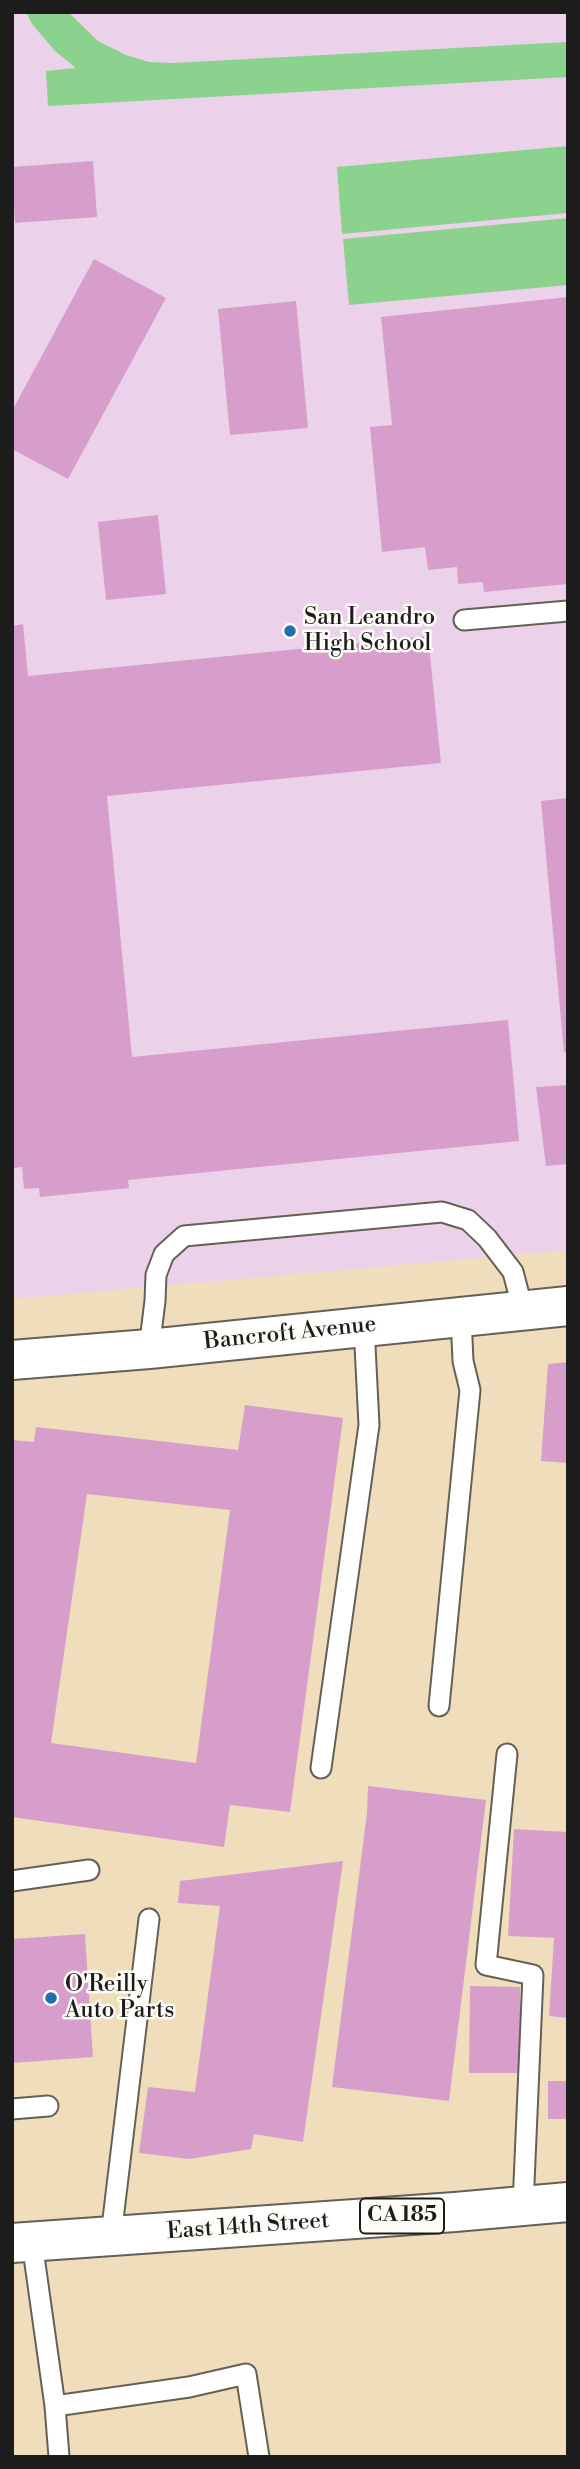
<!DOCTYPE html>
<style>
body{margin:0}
#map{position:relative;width:580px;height:2469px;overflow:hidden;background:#efddbc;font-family:"Libre Bodoni",serif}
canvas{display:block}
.frame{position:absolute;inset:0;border:14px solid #1c1c1c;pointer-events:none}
</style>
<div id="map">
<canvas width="580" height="2469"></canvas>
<div class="frame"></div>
</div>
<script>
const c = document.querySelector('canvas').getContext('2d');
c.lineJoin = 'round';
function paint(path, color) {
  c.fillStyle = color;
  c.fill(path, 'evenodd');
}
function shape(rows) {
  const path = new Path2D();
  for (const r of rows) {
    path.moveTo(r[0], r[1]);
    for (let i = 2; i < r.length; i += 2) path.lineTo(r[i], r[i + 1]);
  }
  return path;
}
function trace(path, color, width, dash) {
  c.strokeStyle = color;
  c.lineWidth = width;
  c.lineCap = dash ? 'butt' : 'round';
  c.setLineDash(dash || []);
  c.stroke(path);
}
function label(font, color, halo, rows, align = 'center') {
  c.font = font + ' "Libre Bodoni",serif';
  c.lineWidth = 5;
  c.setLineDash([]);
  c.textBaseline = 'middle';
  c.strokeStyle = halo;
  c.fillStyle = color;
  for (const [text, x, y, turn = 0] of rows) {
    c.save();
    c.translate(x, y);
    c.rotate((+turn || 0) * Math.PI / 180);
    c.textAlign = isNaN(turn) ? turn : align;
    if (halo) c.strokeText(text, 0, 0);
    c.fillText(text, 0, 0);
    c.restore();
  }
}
paint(shape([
 [12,12,568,12,568,1250,12,1299]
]), '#ecd1ea');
paint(shape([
 [26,12,68,12,98,41,126,55,149,62,173,63,568,42,568,77,48,106,46,71,76,68,55,51,32,24],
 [568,146,568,213,342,234,337,167],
 [568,218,568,285,349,305,343,239]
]), '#8ad28d');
paint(shape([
 [93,161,97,217,15,223,12,167],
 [94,259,166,298,68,479,12,449,12,411],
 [568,297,568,584,484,592,483,582,458,584,457,567,428,570,425,547,382,552,370,427,392,425,381,317],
 [296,301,308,428,230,435,218,309],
 [158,515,166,594,106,600,98,522],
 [23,624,28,676,428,636,441,763,107,796,132,1057,508,1020,519,1141,128,1180,129,1188,40,1197,39,1188,24,1189,22,1167,12,1168,12,626],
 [568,798,568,1051,564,1052,541,801],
 [568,1085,568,1164,546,1166,536,1087],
 [568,1362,568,1463,541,1461,548,1364],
 [245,1405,343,1418,290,1812,230,1805,224,1847,12,1817,12,1440,34,1442,36,1427,238,1450],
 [87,1494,230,1510,196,1763,51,1743],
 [368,1786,486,1800,449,2101,332,2087,367,1813],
 [514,1829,568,1832,568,2018,549,2016,554,1938,508,1936],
 [343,1861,303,2142,254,2134,251,2149,189,2159,139,2153,148,2087,195,2092,220,1906,178,1903,180,1881],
 [85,1934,93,2057,12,2063,12,1939],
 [470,1986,520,1987,520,2073,469,2073],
 [548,2081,568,2081,568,2119,548,2119]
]), '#d79ecb');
const lane = shape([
 [464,620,568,611],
 [149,1349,155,1301,156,1275,164,1254,184,1236,442,1212,468,1220,487,1238,513,1272,523,1310],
 [439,1706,470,1390,463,1361,461,1317],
 [507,1754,486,1965,533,1975,523,2206],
 [321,1768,369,1425,364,1326],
 [12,1881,89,1870],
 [12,2109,48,2106],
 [111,2236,149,1919],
 [32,2242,55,2406,59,2457],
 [55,2406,189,2387,246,2374,259,2457]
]);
const secondary = shape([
 [12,1360,149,1349,568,1306]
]);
const primary = shape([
 [12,2243,455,2212,568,2202]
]);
trace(lane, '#666054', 23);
trace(secondary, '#666054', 42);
trace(primary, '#666054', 42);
trace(lane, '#fff', 19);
trace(secondary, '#fff', 38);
trace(primary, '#fff', 38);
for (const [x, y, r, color] of [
 [290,631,7,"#1f6fb2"],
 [51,1998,7,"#1f6fb2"]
]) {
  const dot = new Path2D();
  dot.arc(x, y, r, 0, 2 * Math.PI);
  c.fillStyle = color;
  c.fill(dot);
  trace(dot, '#fdfcf7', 2.5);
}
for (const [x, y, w] of [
 [402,2216,84]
]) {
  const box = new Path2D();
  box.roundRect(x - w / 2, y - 17.5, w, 35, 5);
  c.fillStyle = '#fdfcf7';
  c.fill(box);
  trace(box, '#1c1c1c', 2);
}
label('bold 21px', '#1c1c1c', null, [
 ["CA 185",402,2216]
]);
label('23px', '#1c1c1c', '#fdfcf7', [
 ["San Leandro",304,618],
 ["High School",304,644],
 ["O'Reilly",65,1985],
 ["Auto Parts",65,2011]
], 'left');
label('23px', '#1c1c1c', '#fdfcf7', [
 ["Bancroft Avenue",290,1334,-6],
 ["East 14th Street",248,2227,-4]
]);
</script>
